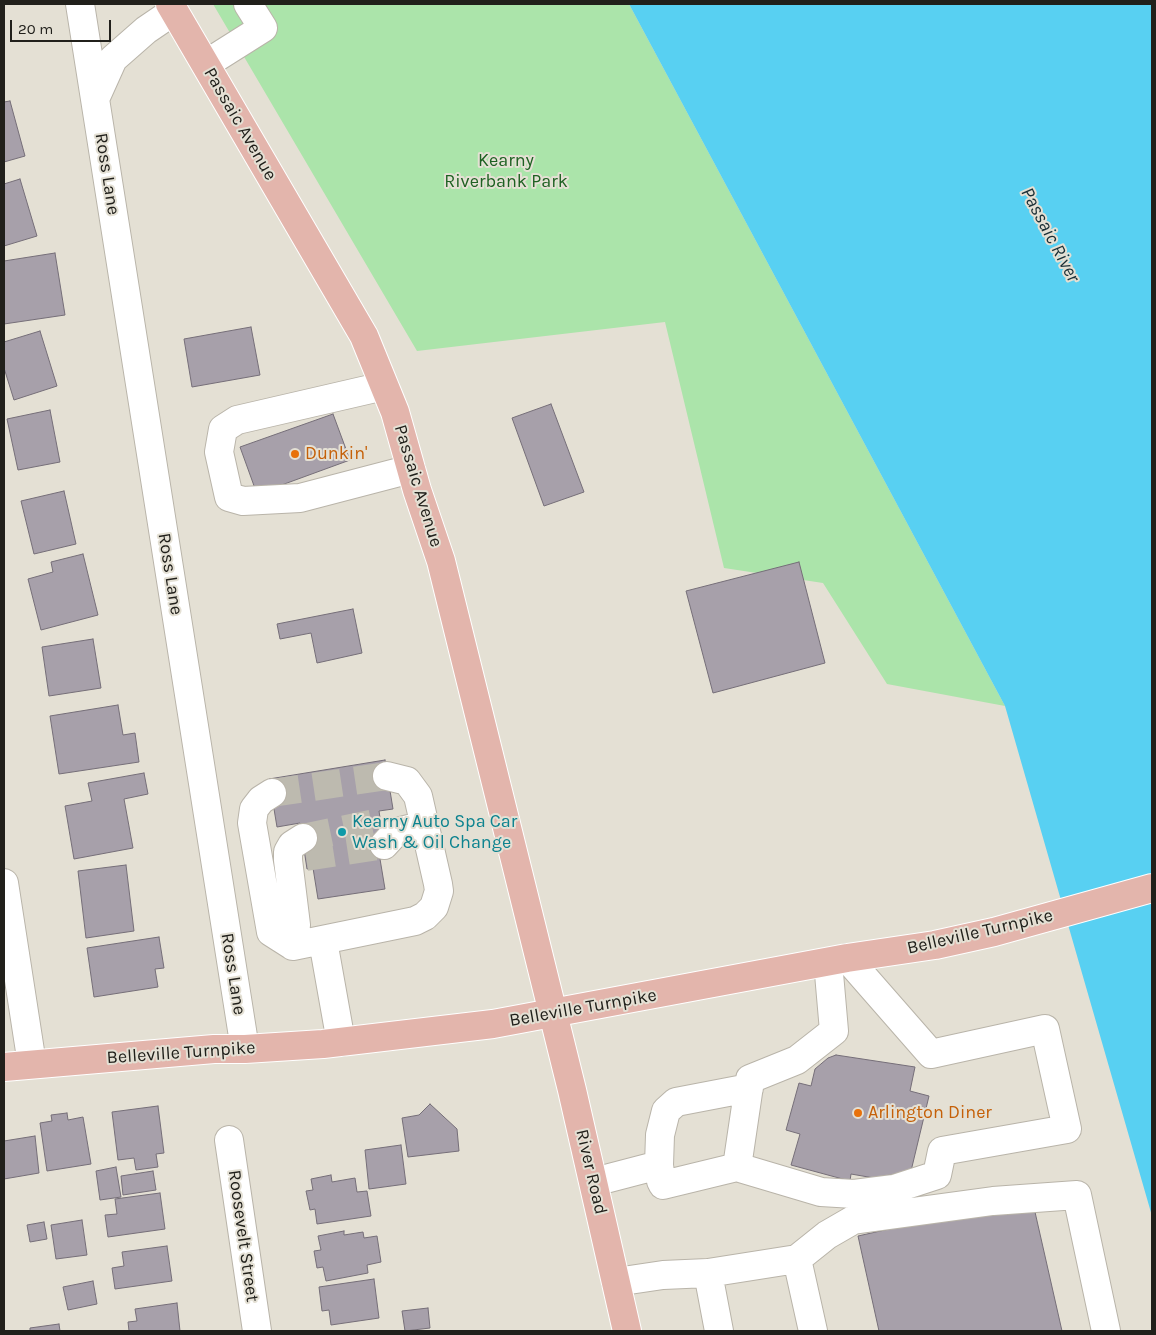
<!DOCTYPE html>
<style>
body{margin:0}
#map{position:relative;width:1156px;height:1335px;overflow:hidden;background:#e4e0d4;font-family:Karla,sans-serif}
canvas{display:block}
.frame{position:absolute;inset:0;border:5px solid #21201b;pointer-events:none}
.scale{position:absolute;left:10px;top:20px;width:101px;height:22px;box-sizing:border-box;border:2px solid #21201b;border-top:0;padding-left:6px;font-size:15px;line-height:18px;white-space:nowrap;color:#21201b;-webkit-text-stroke:4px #e4e0d4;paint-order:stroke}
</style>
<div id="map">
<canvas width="1156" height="1335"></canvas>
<div class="frame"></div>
<div class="scale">20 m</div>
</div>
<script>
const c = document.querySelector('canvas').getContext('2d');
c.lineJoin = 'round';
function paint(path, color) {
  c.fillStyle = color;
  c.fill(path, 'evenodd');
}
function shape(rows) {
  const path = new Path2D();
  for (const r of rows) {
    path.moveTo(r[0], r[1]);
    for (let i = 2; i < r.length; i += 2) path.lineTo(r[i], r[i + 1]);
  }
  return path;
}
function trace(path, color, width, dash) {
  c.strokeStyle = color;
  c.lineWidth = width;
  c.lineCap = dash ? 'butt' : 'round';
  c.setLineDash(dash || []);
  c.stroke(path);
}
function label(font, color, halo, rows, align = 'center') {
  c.font = font + ' Karla,sans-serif';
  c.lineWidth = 4;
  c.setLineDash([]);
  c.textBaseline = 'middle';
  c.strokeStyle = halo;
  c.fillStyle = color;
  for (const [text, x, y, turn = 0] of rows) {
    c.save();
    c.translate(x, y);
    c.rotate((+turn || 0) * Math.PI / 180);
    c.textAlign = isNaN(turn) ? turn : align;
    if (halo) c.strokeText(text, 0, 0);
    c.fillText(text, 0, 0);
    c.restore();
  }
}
paint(shape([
 [213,4,629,4,1005,706,887,684,823,583,724,568,665,322,417,351]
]), '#abe4aa');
paint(shape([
 [629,4,1152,4,1152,1216,1005,706]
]), '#58d0f2');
const building = shape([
 [10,101,25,156,4,162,4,102,10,101],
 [20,179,37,236,4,246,4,184,20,179],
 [55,253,65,315,4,324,4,261,55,253],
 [251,327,260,375,192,387,184,339,251,327],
 [40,331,57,386,14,400,4,368,4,342,40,331],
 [551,404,584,492,544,506,512,418,551,404],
 [50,410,60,462,18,470,7,419,50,410],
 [333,414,350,460,257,494,240,447,333,414],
 [64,491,76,544,34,554,21,501,64,491],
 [83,554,98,615,41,630,28,579,53,572,51,562,83,554],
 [799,562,825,663,713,693,686,591,799,562],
 [353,609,362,653,317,663,311,633,280,639,277,624,353,609],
 [93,639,101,688,49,696,42,647,93,639],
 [118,705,123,735,135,733,139,762,59,774,50,716,118,705],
 [385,760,393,809,379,811,386,858,380,859,385,889,318,899,313,868,307,869,300,823,277,827,269,779,385,760],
 [144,773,148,794,124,799,133,848,74,859,65,806,92,801,88,783,144,773],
 [126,865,134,931,86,938,78,871,126,865],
 [159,937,164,968,155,969,158,987,94,997,87,948,159,937],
 [836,1055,915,1067,910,1091,929,1096,911,1171,874,1178,851,1174,850,1181,791,1165,800,1134,786,1130,799,1083,811,1086,815,1069,828,1058,836,1055],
 [430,1104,457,1129,459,1151,408,1157,402,1118,419,1115,430,1104],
 [158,1106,164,1153,156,1154,158,1167,136,1170,134,1158,118,1160,112,1112,158,1106],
 [67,1113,68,1120,83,1117,91,1164,47,1171,40,1123,52,1121,51,1115,67,1113],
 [35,1136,39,1173,4,1179,4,1141,35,1136],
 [401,1145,406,1184,369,1189,365,1150,401,1145],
 [116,1167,121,1197,100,1200,96,1171,116,1167],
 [153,1171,156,1190,123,1195,121,1176,153,1171],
 [331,1175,332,1182,355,1178,357,1192,367,1191,371,1216,317,1224,315,1209,310,1210,306,1191,313,1190,311,1179,331,1175],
 [160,1193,165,1229,108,1237,105,1215,117,1214,115,1199,160,1193],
 [1035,1212,1062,1331,879,1331,858,1236,947,1216,1035,1212],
 [82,1220,87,1255,56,1259,51,1225,82,1220],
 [44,1222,47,1239,30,1242,27,1225,44,1222],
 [344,1231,344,1235,363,1232,364,1238,377,1236,381,1262,367,1265,368,1273,326,1281,323,1267,317,1268,314,1251,321,1250,318,1236,344,1231],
 [167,1246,172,1281,115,1289,112,1268,124,1266,122,1252,167,1246],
 [374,1279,379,1318,331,1325,329,1310,322,1311,319,1287,374,1279],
 [93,1281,97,1304,68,1310,63,1287,93,1281],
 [177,1303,180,1331,129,1331,128,1322,137,1321,135,1309,177,1303],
 [428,1308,430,1328,405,1331,402,1311,428,1308],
 [59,1324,60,1331,30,1331,30,1328,59,1324]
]);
paint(building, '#a7a0aa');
trace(building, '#756e78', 1);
trace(shape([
 [272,793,387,776],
 [303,838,380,822],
 [306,857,384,845]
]), '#bdbaaf', 28, [28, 14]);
const minor = shape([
 [80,4,245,1049],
 [206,64,263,28,248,4],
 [95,99,113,59,146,30,174,11],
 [384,386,237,420,223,429,219,452,229,497,243,501,300,498,411,469],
 [272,793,261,800,254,809,252,823,271,932,293,946,415,921,425,916,434,907,439,891,438,884,418,796,407,781,387,776],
 [384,845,396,832,425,825],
 [4,883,32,1064],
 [323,941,341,1042],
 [293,946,296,925,288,860,288,852,292,845,303,838],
 [828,962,834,1031,797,1060,750,1079,737,1167,821,1192,854,1194,894,1189,937,1175,942,1151,1067,1129,1045,1029,931,1054,847,958],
 [229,1140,257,1331],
 [737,1167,663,1185,661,1181,659,1165,660,1135,666,1111,676,1102,749,1088],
 [594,1182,659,1165],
 [797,1259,813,1331],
 [708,1273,719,1331],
 [616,1282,663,1275,708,1273,797,1259,827,1235,853,1220,993,1201,1077,1195,1106,1331]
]);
const major = shape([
 [170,4,364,336,395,412,417,490,441,561,572,1090,627,1331],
 [4,1067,214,1049,245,1049,323,1044,493,1024,847,958,935,945,994,932,1152,888]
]);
trace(minor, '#b9b4a9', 30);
trace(major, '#fff', 30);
trace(minor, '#fff', 28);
trace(major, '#e3b5ac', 28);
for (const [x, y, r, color] of [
 [295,454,5,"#e8710a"],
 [342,832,5,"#0f9aa8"],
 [858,1113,5,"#e8710a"]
]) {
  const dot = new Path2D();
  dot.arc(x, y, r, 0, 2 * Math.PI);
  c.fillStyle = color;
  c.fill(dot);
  trace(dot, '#e4e0d4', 2);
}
label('18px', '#21201b', '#e4e0d4', [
 ["Passaic Avenue",240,124,60],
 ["Ross Lane",107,174,81],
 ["Passaic Avenue",418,486,73],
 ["Ross Lane",170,574,81],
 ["Belleville Turnpike",980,932,-13],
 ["Ross Lane",233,974,81],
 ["Belleville Turnpike",583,1008,-10],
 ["Belleville Turnpike",181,1053,-4],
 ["River Road",591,1172,77],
 ["Roosevelt Street",243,1236,82]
]);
label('18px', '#1e6122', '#e4e0d4', [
 ["Kearny",506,161],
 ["Riverbank Park",506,182]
]);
label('18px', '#c56008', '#e4e0d4', [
 ["Dunkin'",305,454],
 ["Arlington Diner",868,1113]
], 'left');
label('18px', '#0d838f', '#e4e0d4', [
 ["Kearny Auto Spa Car",352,822],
 ["Wash & Oil Change",352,843]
], 'left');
label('italic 19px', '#1a2f36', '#e4e0d4', [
 ["Passaic River",1050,235,62]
]);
</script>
